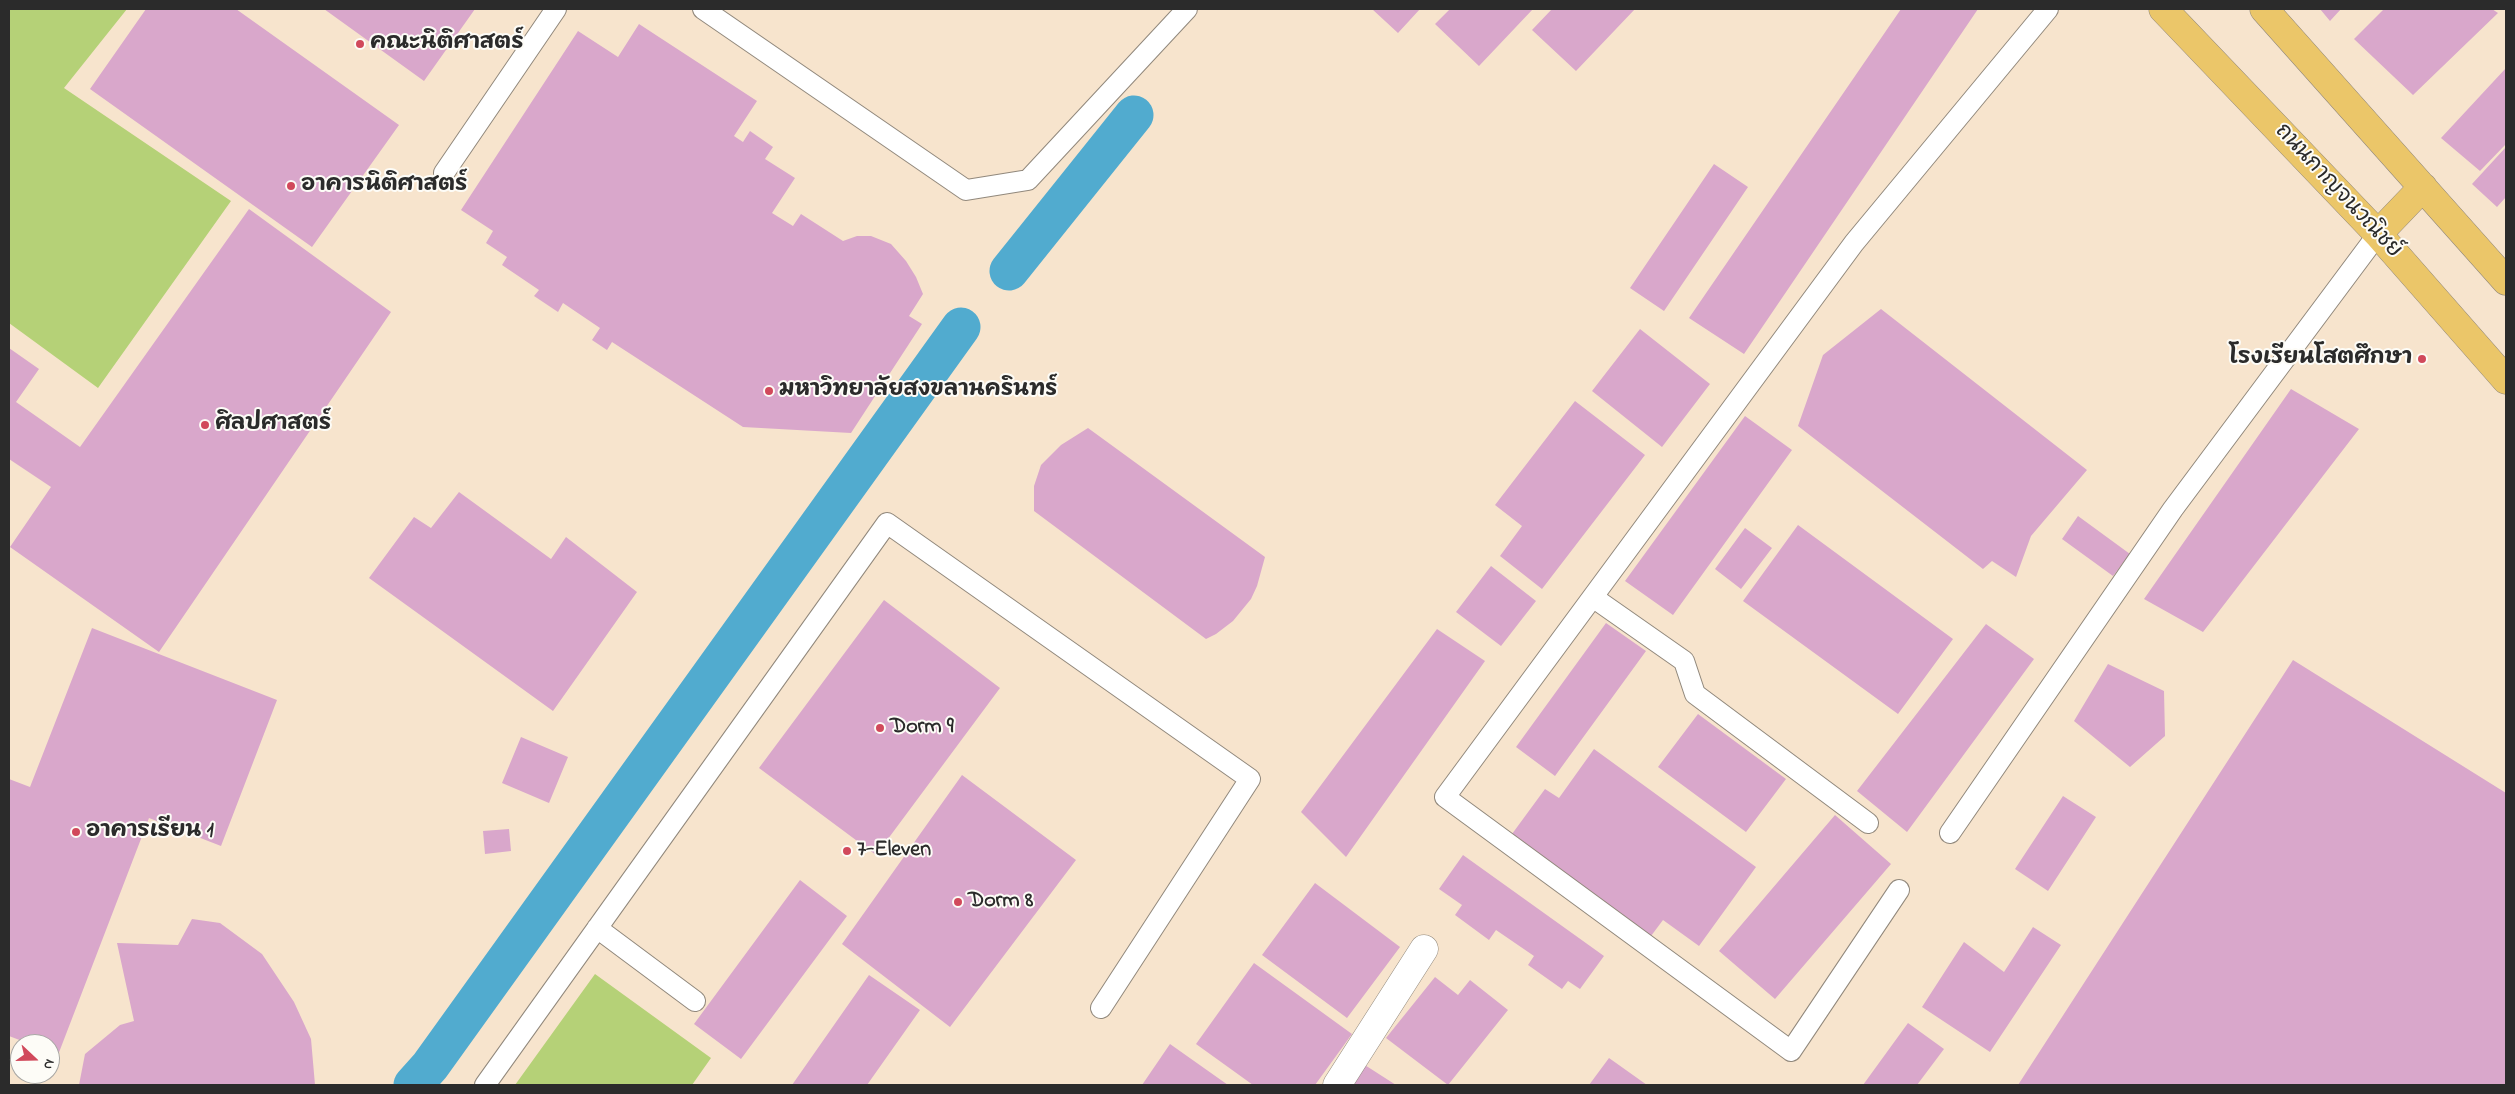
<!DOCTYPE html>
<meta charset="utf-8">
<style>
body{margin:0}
#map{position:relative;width:2515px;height:1094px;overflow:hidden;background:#f7e4cd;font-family:"Indie Flower",sans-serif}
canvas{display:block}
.frame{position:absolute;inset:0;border:10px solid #2b2b2b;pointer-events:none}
.north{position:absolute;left:10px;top:1034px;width:50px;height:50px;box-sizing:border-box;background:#fdfcf7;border:1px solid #a9a8a5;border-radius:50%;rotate:111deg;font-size:14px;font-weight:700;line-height:20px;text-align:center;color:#2b2b2b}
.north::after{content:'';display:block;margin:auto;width:18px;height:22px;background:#d1495b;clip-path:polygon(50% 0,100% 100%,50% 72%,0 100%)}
</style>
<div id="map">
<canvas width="2515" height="1094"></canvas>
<div class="frame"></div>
<div class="north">N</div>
</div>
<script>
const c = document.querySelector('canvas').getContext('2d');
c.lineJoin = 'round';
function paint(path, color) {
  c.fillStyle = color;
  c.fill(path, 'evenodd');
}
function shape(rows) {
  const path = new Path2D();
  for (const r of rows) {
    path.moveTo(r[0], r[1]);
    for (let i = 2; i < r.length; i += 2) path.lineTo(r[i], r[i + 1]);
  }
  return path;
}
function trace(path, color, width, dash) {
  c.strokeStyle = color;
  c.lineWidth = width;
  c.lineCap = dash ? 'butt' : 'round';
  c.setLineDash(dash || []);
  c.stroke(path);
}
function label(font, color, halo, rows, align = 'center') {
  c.font = font + ' "Indie Flower","Playpen Sans Thai",sans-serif';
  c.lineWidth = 4;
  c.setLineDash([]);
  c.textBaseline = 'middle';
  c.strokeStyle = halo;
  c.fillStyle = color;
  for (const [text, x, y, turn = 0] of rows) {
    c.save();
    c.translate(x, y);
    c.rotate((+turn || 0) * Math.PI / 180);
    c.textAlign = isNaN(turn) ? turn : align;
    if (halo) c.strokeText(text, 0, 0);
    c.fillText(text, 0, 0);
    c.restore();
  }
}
paint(shape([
 [9,9,127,9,64,88,231,201,98,388,9,323],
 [595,974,711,1058,692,1085,515,1085]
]), '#b5d177');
trace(shape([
 [1009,271,1134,115],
 [413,1085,430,1066,961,327]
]), '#51abcf', 39);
paint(shape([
 [146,9,236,9,399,125,312,247,90,89],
 [324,9,475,9,424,81],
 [1372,9,1420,9,1398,33],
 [1450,9,1533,9,1479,66,1435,24],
 [1552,9,1635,9,1576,71,1532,30],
 [1901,9,1978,9,1744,354,1689,318],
 [2320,9,2341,9,2330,21],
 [2384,9,2492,9,2498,13,2413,95,2354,39],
 [639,24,757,101,734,136,743,142,750,131,773,147,765,159,795,178,772,213,793,226,801,214,843,241,857,236,871,236,891,244,906,261,916,277,923,294,909,316,922,324,851,433,743,427,612,342,607,350,592,340,600,328,563,303,558,312,534,296,539,290,502,265,507,257,486,243,493,231,461,210,578,31,618,57],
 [2506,68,2506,144,2480,171,2441,138],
 [2506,147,2506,197,2497,207,2472,184],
 [1714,164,1748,187,1664,311,1630,288],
 [249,209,391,312,159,652,10,547,51,487,9,459,9,348,39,369,16,402,80,447],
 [1881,309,2087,470,2031,536,2016,577,1992,561,1983,569,1798,426,1823,355],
 [1640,329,1710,384,1662,447,1592,391],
 [2291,389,2359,429,2203,632,2144,599],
 [1575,401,1645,455,1542,589,1500,556,1522,526,1495,505],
 [1745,416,1792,450,1673,615,1625,581],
 [1088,428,1265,557,1257,586,1251,599,1233,621,1216,634,1206,639,1034,511,1034,486,1041,465,1061,445],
 [459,492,551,559,566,537,637,592,553,711,369,578,414,517,431,528],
 [2078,516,2130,554,2113,576,2062,539],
 [1798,525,1953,639,1898,714,1743,601],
 [1745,528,1772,548,1741,589,1715,569],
 [1491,566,1536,601,1501,646,1456,612],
 [884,600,1000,688,876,855,759,768],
 [1606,623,1646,651,1555,776,1516,747],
 [1986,624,2034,659,1907,832,1857,791],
 [92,628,277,700,221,846,149,818,58,1055,50,1052,50,1044,30,1044,9,1036,9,779,30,787],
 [1437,629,1485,661,1346,857,1301,812],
 [2293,660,2506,793,2506,1085,2018,1085],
 [2108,664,2164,691,2165,736,2130,767,2074,721],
 [1698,714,1786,779,1746,832,1658,767],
 [521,737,568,757,549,803,502,783],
 [1594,749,1756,867,1699,946,1663,920,1651,936,1512,834,1545,789,1559,798],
 [962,775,1076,860,950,1027,842,944],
 [2063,796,2096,817,2048,891,2015,869],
 [1835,815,1891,864,1775,999,1719,951],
 [509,829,511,851,485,854,483,831],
 [1463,855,1604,956,1580,989,1568,981,1562,989,1528,965,1534,956,1496,930,1489,940,1455,915,1462,905,1439,889],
 [800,880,847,916,741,1059,694,1024],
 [1315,883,1400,947,1347,1018,1262,955],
 [192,919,220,923,262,954,294,1002,311,1039,315,1085,79,1085,85,1054,120,1025,134,1021,117,943,178,945],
 [2033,927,2061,945,1990,1052,1922,1007,1964,942,2004,972],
 [1254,963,1352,1034,1315,1085,1253,1085,1196,1044],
 [869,975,920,1010,867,1085,792,1085],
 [1435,977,1458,995,1470,980,1508,1010,1448,1085,1386,1038],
 [1908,1023,1944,1049,1917,1085,1863,1085],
 [1170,1044,1228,1085,1142,1085],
 [1609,1058,1647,1085,1589,1085],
 [1357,1060,1396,1085,1341,1085]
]), '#d9a7cb');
const service = shape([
 [703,9,966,190,1028,180,1187,9],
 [444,173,556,9],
 [1594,598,1684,661,1695,694,1868,823],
 [1950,833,2173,509,2378,234],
 [1899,890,1791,1051,1445,797,1854,243,2048,9],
 [597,928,695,1001],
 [485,1085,887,523,1250,779,1101,1008]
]);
const minor = shape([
 [1337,1085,1424,949]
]);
const primary = shape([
 [2163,9,2378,234,2506,380],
 [2264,9,2506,281],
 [2378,234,2423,187]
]);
trace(service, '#91887c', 22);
trace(minor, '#91887c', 29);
trace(primary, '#91887c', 29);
trace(service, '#fff', 20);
trace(minor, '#fff', 28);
trace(primary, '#ebc669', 28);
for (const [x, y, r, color] of [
 [360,44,5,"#d1495b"],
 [291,186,5,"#d1495b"],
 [2422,359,5,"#d1495b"],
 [769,391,5,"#d1495b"],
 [205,425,5,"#d1495b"],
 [880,728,5,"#d1495b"],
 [76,832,5,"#d1495b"],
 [847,851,5,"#d1495b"],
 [958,902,5,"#d1495b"]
]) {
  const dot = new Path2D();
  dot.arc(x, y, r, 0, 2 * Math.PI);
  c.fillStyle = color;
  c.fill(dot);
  trace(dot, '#fdfcf7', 2);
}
label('bold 22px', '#2b2b2b', '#fdfcf7', [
 ["คณะนิติศาสตร์",370,44],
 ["อาคารนิติศาสตร์",301,186],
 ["โรงเรียนโสตศึกษา",2412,359,"right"],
 ["มหาวิทยาลัยสงขลานครินทร์",779,391],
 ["ศิลปศาสตร์",215,425],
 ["Dorm 9",890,728],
 ["อาคารเรียน 1",86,832],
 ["7-Eleven",857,851],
 ["Dorm 8",968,902]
], 'left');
label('22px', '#2b2b2b', '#fdfcf7', [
 ["ถนนกาญจนวณิชย์",2337,192,47]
]);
</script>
